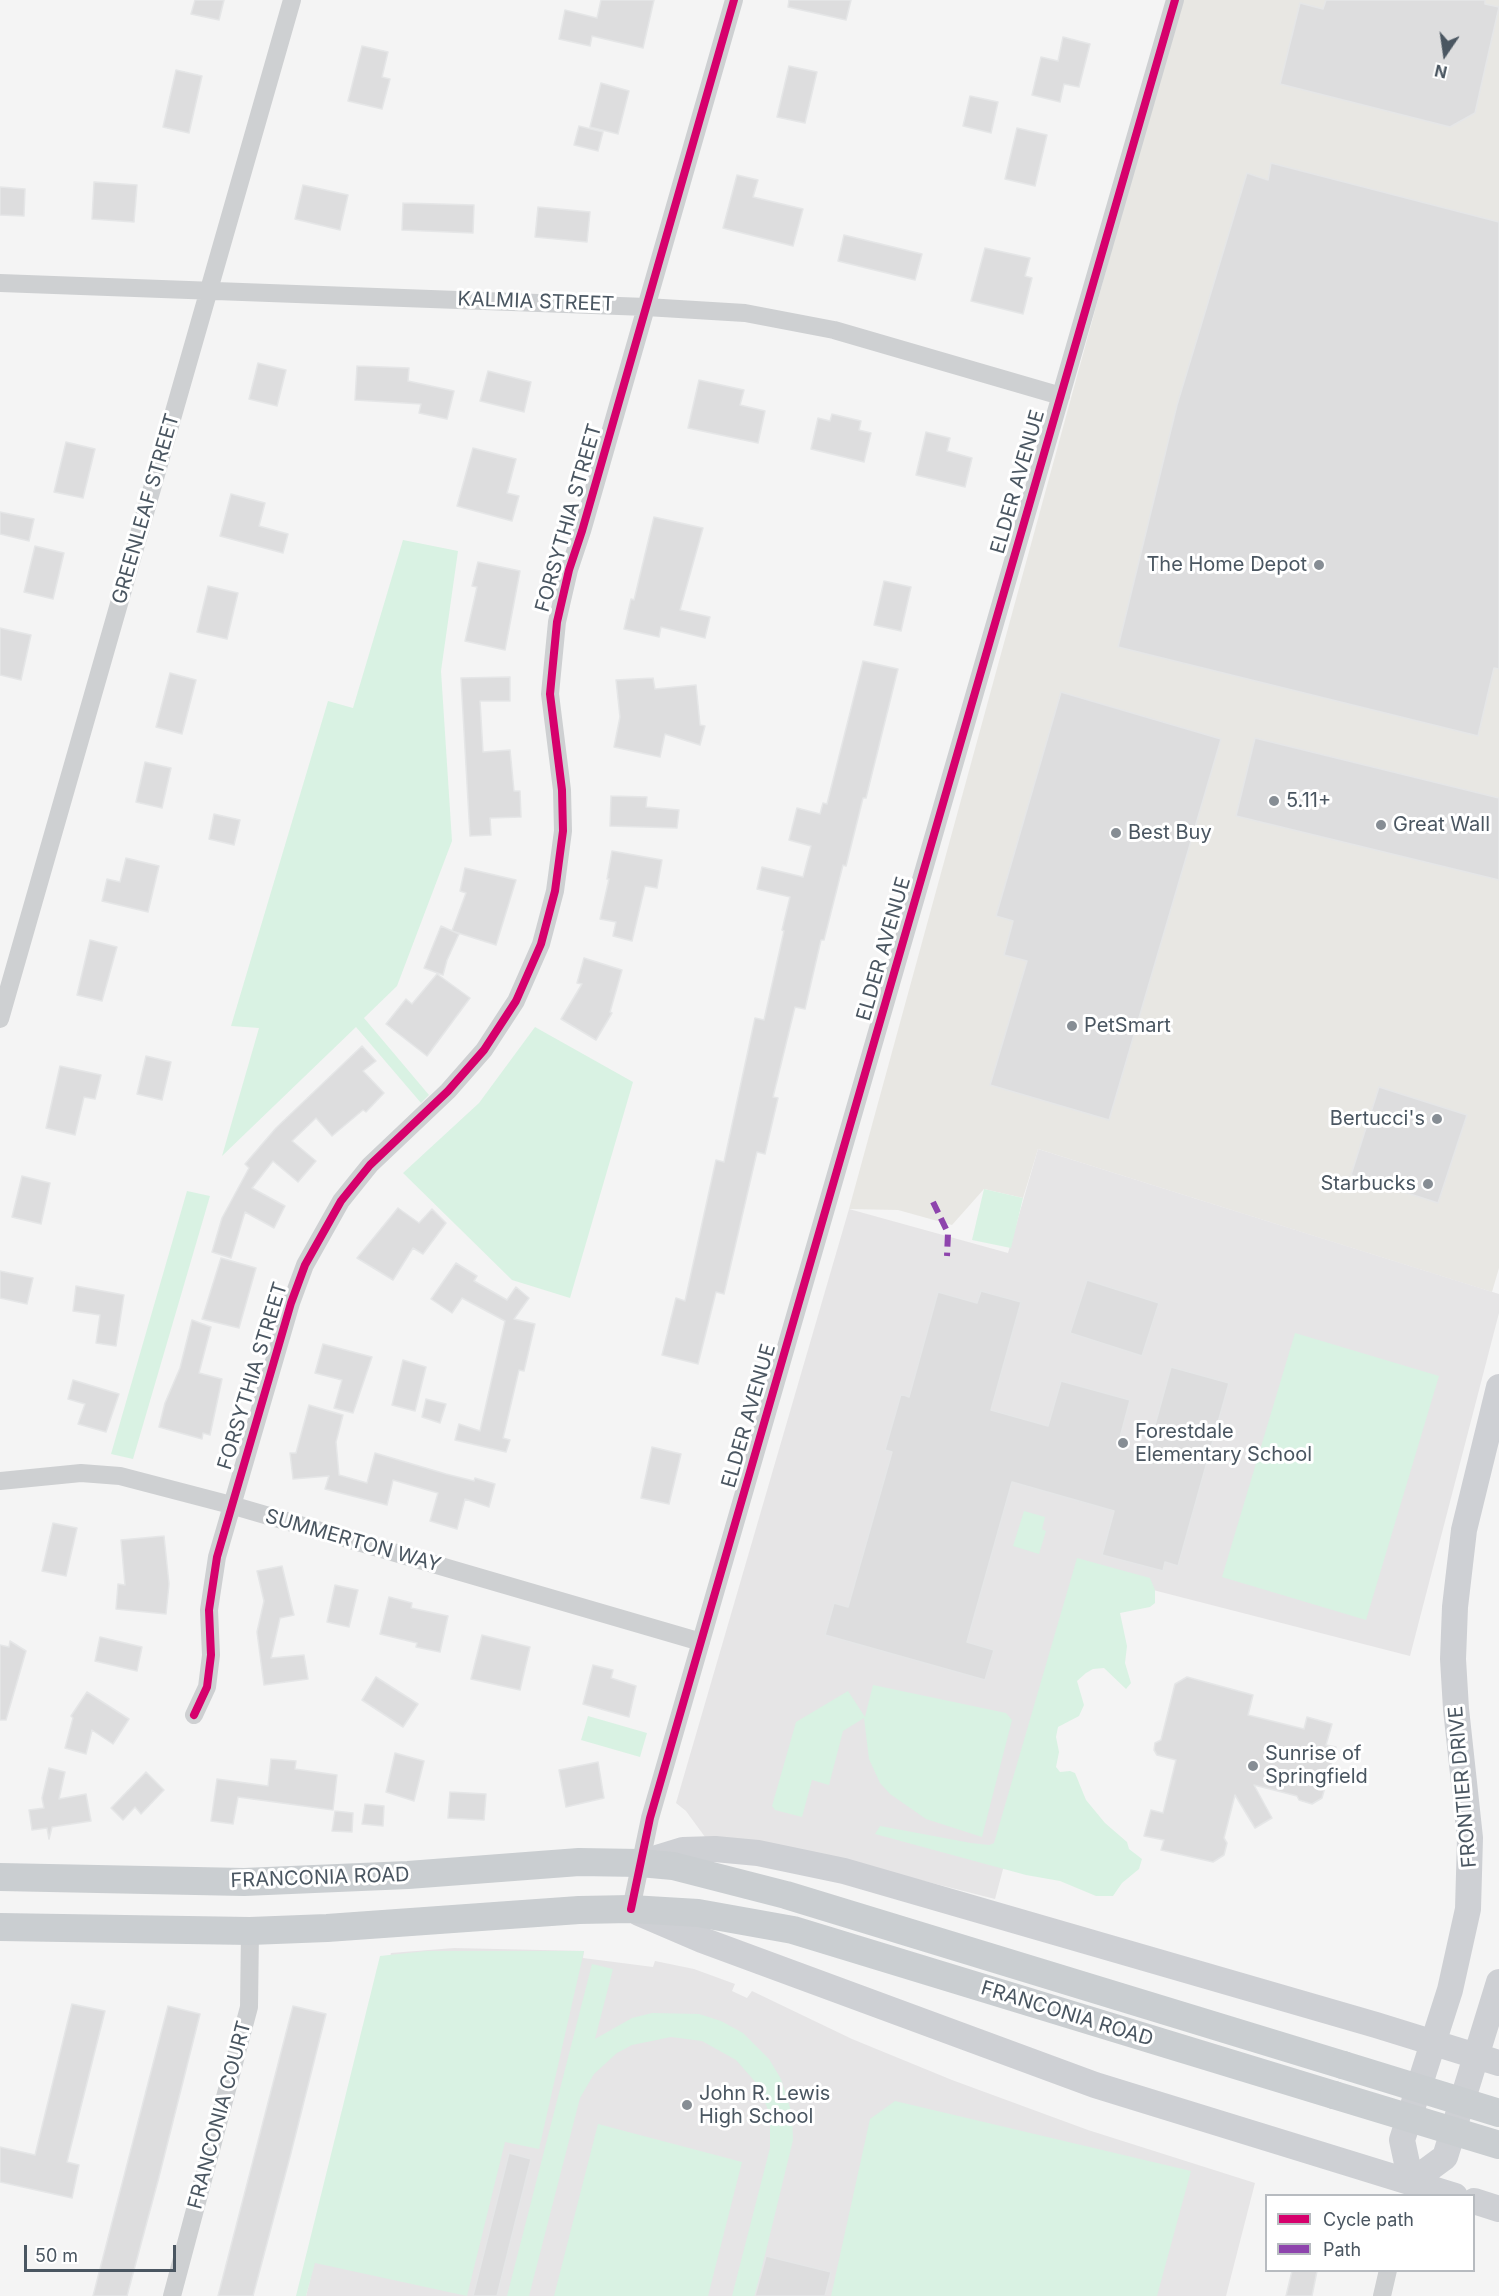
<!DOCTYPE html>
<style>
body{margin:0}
#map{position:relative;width:1499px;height:2296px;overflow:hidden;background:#f4f4f4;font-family:Inter,sans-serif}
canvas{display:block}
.legend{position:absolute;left:1265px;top:2194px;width:210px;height:78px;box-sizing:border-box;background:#fff;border:2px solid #b7bbc0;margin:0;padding:8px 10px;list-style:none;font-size:18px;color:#4a5661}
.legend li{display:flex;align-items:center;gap:12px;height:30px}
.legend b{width:30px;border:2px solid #b7bbc0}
.north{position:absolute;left:1415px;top:24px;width:60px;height:60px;-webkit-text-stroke:4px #fff;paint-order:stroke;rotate:193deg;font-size:16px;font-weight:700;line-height:24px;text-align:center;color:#4a5661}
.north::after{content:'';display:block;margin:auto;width:21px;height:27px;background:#4a5661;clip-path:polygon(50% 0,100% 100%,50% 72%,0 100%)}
.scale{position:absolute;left:24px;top:2245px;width:152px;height:27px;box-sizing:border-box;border:3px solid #4a5661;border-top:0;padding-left:8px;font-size:18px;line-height:21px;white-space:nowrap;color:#4a5661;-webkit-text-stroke:4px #fff;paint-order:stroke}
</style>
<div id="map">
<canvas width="1499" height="2296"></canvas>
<ul class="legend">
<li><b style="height:8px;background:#d6006c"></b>Cycle path</li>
<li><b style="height:8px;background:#8e44ad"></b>Path</li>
</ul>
<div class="north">N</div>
<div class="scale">50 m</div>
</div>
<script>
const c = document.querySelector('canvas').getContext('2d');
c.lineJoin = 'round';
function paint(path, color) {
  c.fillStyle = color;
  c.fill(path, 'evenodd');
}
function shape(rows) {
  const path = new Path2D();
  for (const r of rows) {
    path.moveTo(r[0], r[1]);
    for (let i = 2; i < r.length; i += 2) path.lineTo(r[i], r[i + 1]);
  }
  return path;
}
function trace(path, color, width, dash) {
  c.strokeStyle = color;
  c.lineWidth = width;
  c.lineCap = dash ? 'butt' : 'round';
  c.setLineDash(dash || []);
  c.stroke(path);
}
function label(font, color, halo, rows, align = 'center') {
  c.font = font + ' Inter,sans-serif';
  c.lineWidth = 6;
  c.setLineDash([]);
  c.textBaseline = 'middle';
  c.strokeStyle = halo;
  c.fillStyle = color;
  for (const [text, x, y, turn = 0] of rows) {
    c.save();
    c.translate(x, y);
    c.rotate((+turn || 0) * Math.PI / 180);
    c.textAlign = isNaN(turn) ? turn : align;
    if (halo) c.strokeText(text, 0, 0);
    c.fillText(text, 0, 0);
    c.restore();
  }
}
paint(shape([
 [1180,0,1499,0,1499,1268,1492,1292,1038,1149,1023,1198,984,1189,952,1225,898,1210,849,1209]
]), '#e8e7e3');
paint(shape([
 [1038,1149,1499,1294,1499,1313,1410,1656,1083,1572,995,1899,818,1854,705,1837,686,1811,676,1803,849,1209,1008,1253],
 [454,1948,584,1951,583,1958,653,1967,655,1961,694,1969,735,1984,732,1991,747,1998,752,1991,852,2039,952,2080,1088,2130,1255,2183,1226,2296,306,2296,391,1953]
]), '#e6e5e6');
paint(shape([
 [403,540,458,551,441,671,452,841,397,986,364,1018,429,1095,421,1103,356,1027,222,1156,259,1028,231,1026,328,701,353,708],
 [535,1027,633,1082,570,1298,512,1280,403,1173,479,1103],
 [984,1189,1023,1198,1011,1248,972,1240],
 [187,1191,210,1196,133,1459,111,1454],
 [1295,1333,1439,1376,1366,1620,1222,1577],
 [1024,1511,1045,1517,1042,1529,1046,1531,1039,1554,1013,1546],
 [1077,1558,1150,1578,1155,1590,1155,1603,1150,1607,1120,1613,1127,1646,1125,1663,1131,1683,1126,1689,1104,1668,1093,1669,1086,1673,1077,1681,1084,1705,1079,1716,1058,1727,1056,1737,1059,1752,1056,1767,1060,1772,1070,1771,1075,1773,1086,1800,1105,1823,1127,1842,1129,1849,1142,1859,1139,1869,1122,1883,1113,1896,1096,1896,1060,1881,1026,1875,875,1834,880,1826,971,1843,989,1845,994,1843],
 [873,1685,1006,1713,1012,1720,982,1837,926,1819,890,1794,880,1783,869,1759,864,1718,843,1731,829,1785,812,1780,802,1817,775,1810,772,1806,796,1722,848,1691,865,1717],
 [588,1716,647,1733,640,1757,581,1740],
 [427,1951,584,1951,539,2149,505,2142,467,2296,315,2263,306,2296,296,2296,380,1956],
 [592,1964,613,1969,595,2039,632,2018,652,2013,699,2014,721,2021,743,2033,769,2059,781,2079,792,2114,793,2140,755,2296,732,2296,770,2148,770,2115,758,2085,736,2060,702,2041,671,2037,632,2045,617,2053,594,2074,580,2098,529,2296,507,2296],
 [895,2101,1191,2171,1157,2296,831,2296,870,2119],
 [598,2124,742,2162,708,2296,554,2296]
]), '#d9f2e3');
const building = shape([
 [195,0,224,0,219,20,191,14,195,0],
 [601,0,654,0,643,48,592,36,590,46,559,39,565,10,597,18,601,0],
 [789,0,851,0,846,20,788,7,789,0],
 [1326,0,1485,0,1485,4,1499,7,1475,113,1450,127,1280,84,1300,3,1323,9,1326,0],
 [1063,37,1090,44,1079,87,1064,84,1060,102,1032,95,1041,57,1058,61,1063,37],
 [362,46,388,52,382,77,390,79,382,109,348,101,362,46],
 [789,66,817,72,805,123,777,117,789,66],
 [176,70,202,76,189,133,163,127,176,70],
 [601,83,629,91,618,134,590,127,601,83],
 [970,96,998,102,991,133,963,126,970,96],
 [579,126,603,132,598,151,574,145,579,126],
 [1017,128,1047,135,1035,186,1005,179,1017,128],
 [1271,163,1499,222,1499,669,1494,668,1478,736,1118,647,1177,405,1247,173,1268,180,1271,163],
 [737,175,758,180,753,197,803,209,793,246,723,228,737,175],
 [94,182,137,185,134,222,92,219,94,182],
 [303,185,348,195,340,230,295,219,303,185],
 [0,187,25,189,24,216,0,215,0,187],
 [403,203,474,205,473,233,402,230,403,203],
 [538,207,590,212,587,242,535,237,538,207],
 [844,235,922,254,915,280,838,261,844,235],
 [985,248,1030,258,1025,276,1032,278,1023,314,971,301,985,248],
 [258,363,286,370,277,406,249,399,258,363],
 [357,366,409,368,408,381,454,391,447,419,419,413,421,404,355,400,357,366],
 [488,371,531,382,524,412,480,401,488,371],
 [699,380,744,390,740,405,765,411,758,443,688,428,699,380],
 [832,414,861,421,859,430,871,433,864,462,811,449,818,418,830,421,832,414],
 [926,432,950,438,947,451,972,458,965,487,916,475,926,432],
 [66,442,95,449,83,498,54,492,66,442],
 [473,448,516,459,507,493,519,496,512,521,457,506,473,448],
 [231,494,265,503,259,526,288,534,283,553,220,536,231,494],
 [0,512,34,519,29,541,0,534,0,512],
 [654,517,703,528,680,610,710,617,705,638,661,627,659,637,624,629,631,599,634,600,654,517],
 [35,546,64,553,53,599,24,592,35,546],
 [478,562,520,571,505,650,465,641,477,587,472,586,478,562],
 [884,581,911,587,901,631,874,625,884,581],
 [208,586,238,593,227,639,197,632,208,586],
 [0,628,31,635,21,680,0,675,0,628],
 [863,661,898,669,866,798,863,798,846,866,843,865,824,940,821,940,805,1009,795,1007,773,1097,778,1098,765,1154,757,1152,724,1294,716,1292,698,1364,662,1355,676,1298,685,1301,716,1160,724,1162,755,1018,764,1020,784,931,782,930,790,897,757,889,762,867,803,877,811,846,789,840,797,808,820,814,823,803,827,804,863,661],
 [170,673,196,680,182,734,156,727,170,673],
 [510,677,510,701,480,701,483,752,510,750,514,791,520,791,521,817,490,818,491,835,470,836,461,678,510,677],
 [653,678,655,689,696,685,700,725,705,726,700,745,665,734,660,757,614,747,620,717,616,680,653,678],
 [1061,692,1221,739,1109,1120,990,1085,1027,961,1004,955,1013,921,996,916,1061,692],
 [1255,738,1499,798,1499,880,1236,816,1255,738],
 [145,762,171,768,162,808,136,802,145,762],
 [611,796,647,797,646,807,679,810,677,828,610,826,611,796],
 [214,814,240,820,234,845,209,839,214,814],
 [612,851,662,860,657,888,645,886,632,941,613,936,616,922,600,919,609,879,607,879,612,851],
 [126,858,159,866,148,912,102,901,107,879,120,882,126,858],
 [465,868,516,880,496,945,452,931,466,893,460,891,465,868],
 [441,926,459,934,447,960,443,975,424,968,441,926],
 [90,940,117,947,102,1001,77,995,90,940],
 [584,958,622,970,610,1012,612,1013,596,1040,561,1019,582,984,577,983,584,958],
 [437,974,470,998,427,1056,386,1024,406,999,412,1004,437,974],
 [362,1046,376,1061,363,1071,384,1093,366,1112,363,1110,332,1136,316,1118,292,1141,316,1161,298,1182,273,1161,252,1188,285,1206,274,1228,245,1212,231,1258,212,1252,222,1218,249,1168,245,1164,276,1128,362,1046],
 [146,1056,171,1062,162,1100,137,1094,146,1056],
 [60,1066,101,1075,95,1099,84,1097,75,1135,46,1128,60,1066],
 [1379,1087,1467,1115,1438,1203,1351,1175,1379,1087],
 [22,1176,50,1183,41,1224,12,1217,22,1176],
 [398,1208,419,1223,432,1209,446,1223,423,1254,413,1248,393,1280,357,1258,398,1208],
 [221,1258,256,1268,239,1328,202,1319,221,1258],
 [456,1263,477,1276,474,1281,507,1300,516,1287,529,1298,514,1319,535,1324,524,1371,519,1370,503,1438,510,1440,506,1452,455,1440,459,1424,480,1431,505,1321,462,1298,452,1313,431,1299,456,1263],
 [0,1271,33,1278,27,1304,0,1298,0,1271],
 [1087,1280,1159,1303,1142,1356,1070,1333,1087,1280],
 [76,1286,124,1295,116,1346,96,1343,100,1315,73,1311,76,1286],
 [981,1291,1021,1302,991,1410,1048,1426,1061,1381,1130,1400,1118,1445,1147,1454,1171,1367,1229,1383,1178,1566,1165,1562,1163,1571,1102,1555,1114,1511,1012,1482,967,1642,994,1650,985,1680,825,1635,834,1603,848,1607,892,1452,885,1450,901,1394,909,1397,938,1292,977,1303,981,1291],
 [192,1320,211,1327,199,1373,222,1379,210,1435,203,1433,202,1439,159,1427,165,1403,180,1368,192,1320],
 [323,1344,372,1357,353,1413,334,1408,342,1380,315,1373,323,1344],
 [403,1360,426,1367,415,1411,392,1405,403,1360],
 [73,1380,119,1394,106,1432,78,1424,85,1404,68,1399,73,1380],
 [426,1399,446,1404,440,1423,422,1417,426,1399],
 [309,1405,343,1415,336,1442,339,1475,367,1483,375,1453,446,1474,474,1481,475,1478,495,1484,489,1507,465,1499,457,1529,430,1521,438,1493,393,1480,387,1505,325,1489,329,1476,293,1479,290,1453,296,1453,309,1405],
 [652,1447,681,1454,669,1504,641,1498,652,1447],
 [53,1523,77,1528,66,1576,42,1571,53,1523],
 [164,1536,169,1584,166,1614,116,1609,118,1584,125,1585,121,1540,164,1536],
 [282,1566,294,1615,280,1618,271,1658,304,1655,308,1679,264,1685,257,1632,264,1601,257,1571,282,1566],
 [335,1585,358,1590,349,1627,327,1622,335,1585],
 [389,1597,412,1603,411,1608,448,1616,440,1652,416,1647,417,1643,380,1634,389,1597],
 [482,1635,530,1647,520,1690,471,1679,482,1635],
 [100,1637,142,1647,137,1671,95,1661,100,1637],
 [10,1641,26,1651,6,1720,0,1720,0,1645,9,1647,10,1641],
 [593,1665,613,1670,611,1678,636,1686,629,1717,583,1704,593,1665],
 [376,1677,418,1704,403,1727,362,1700,376,1677],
 [1187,1677,1253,1695,1248,1715,1304,1729,1307,1717,1332,1724,1326,1745,1336,1747,1322,1798,1312,1804,1299,1800,1297,1796,1254,1785,1272,1818,1255,1828,1235,1795,1224,1838,1227,1843,1224,1855,1213,1862,1161,1850,1164,1840,1144,1836,1151,1810,1163,1813,1176,1760,1157,1755,1154,1750,1155,1743,1161,1740,1175,1684,1187,1677],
 [87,1692,129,1719,113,1744,92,1730,86,1754,65,1748,73,1718,71,1716,87,1692],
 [395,1753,424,1761,414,1801,386,1792,395,1753],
 [271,1759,296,1761,295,1769,337,1775,333,1810,238,1797,233,1824,211,1821,217,1779,268,1786,271,1759],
 [598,1762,604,1798,566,1807,559,1770,598,1762],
 [49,1768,65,1772,59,1799,86,1794,91,1821,52,1827,49,1839,47,1828,32,1830,29,1810,44,1808,42,1798,49,1768],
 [146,1772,164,1790,141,1814,135,1807,123,1820,111,1808,146,1772],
 [450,1792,486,1794,484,1820,448,1818,450,1792],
 [365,1804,384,1806,383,1826,362,1824,365,1804],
 [335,1811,353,1813,352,1832,332,1831,335,1811],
 [72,2004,105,2011,67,2162,79,2165,72,2198,0,2182,0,2147,35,2155,72,2004],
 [168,2006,200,2014,159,2177,127,2296,93,2296,168,2006],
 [293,2006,326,2014,291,2153,253,2296,218,2296,293,2006],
 [509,2153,531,2159,497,2296,473,2296,509,2153],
 [766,2256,831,2272,825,2296,755,2296,766,2256],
 [1292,2271,1317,2271,1312,2296,1286,2296,1292,2271]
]);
paint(building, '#ddddde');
trace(building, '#e5e6e7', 1.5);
trace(shape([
 [0,283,646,307,745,313,834,330,1061,396],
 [0,1019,292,0],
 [0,1481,81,1473,120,1476,231,1505,701,1642],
 [194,1715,207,1687,211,1655,209,1610,217,1557,291,1303,305,1265,341,1201,370,1165,448,1091,484,1050,516,1001,541,944,555,891,563,831,562,790,550,694,557,622,569,570,582,531,734,0],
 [631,1909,650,1818,1175,0],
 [172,2296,249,2007,250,1931],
 [1382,2296,1388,2270]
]), '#ced0d2', 18);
trace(shape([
 [644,1862,683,1850,715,1849,758,1853,844,1871,1376,2025,1499,2063],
 [639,1913,702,1940,1095,2085,1455,2196],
 [1411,2182,1402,2140,1450,1990,1468,1909,1470,1838,1456,1709,1453,1659,1455,1607,1464,1530,1499,1387],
 [1411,2182,1445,2157,1499,1982],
 [1474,2201,1499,2209]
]), '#ced0d4', 26);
trace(shape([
 [0,1877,244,1882,408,1875,579,1862,640,1863,673,1866,786,1895,1343,2065],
 [0,1927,250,1931,327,1928,579,1910,631,1909,698,1913,793,1930,1334,2095]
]), '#caced1', 28);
trace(shape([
 [1343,2065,1499,2113],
 [1334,2095,1499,2145]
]), '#caced1', 28);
trace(shape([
 [933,1202,948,1233,947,1256]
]), '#8e44ad', 6, [12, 6]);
trace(shape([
 [194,1715,207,1687,211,1655,209,1610,217,1557,291,1303,305,1265,341,1201,370,1165,448,1091,484,1050,516,1001,541,944,555,891,563,831,562,790,550,694,557,622,569,570,582,531,734,0],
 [631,1909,650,1818,1175,0]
]), '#d6006c', 8);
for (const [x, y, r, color] of [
 [1319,565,6,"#868d94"],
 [1274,801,6,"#868d94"],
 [1381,825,6,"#868d94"],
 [1116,833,6,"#868d94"],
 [1072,1026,6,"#868d94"],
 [1437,1119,6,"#868d94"],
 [1428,1184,6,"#868d94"],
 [1123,1443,6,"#868d94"],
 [1253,1766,6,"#868d94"],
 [687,2105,6,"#868d94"]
]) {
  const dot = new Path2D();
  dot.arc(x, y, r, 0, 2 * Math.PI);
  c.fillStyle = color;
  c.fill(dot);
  trace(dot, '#fff', 2);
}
label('20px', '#4a5661', '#fff', [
 ["KALMIA STREET",536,302,2],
 ["ELDER AVENUE",1018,482,-74],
 ["GREENLEAF STREET",146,509,-74],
 ["FORSYTHIA STREET",569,518,-74],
 ["ELDER AVENUE",884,949,-74],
 ["FORSYTHIA STREET",253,1376,-73],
 ["ELDER AVENUE",749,1416,-74],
 ["SUMMERTON WAY",353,1541,16],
 ["FRONTIER DRIVE",1463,1787,-95],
 ["FRANCONIA ROAD",320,1878,-2],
 ["FRANCONIA ROAD",1067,2014,17],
 ["FRANCONIA COURT",220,2115,-75]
]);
label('20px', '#4a5661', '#fff', [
 ["The Home Depot",1307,565,"right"],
 ["5.11+",1286,801],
 ["Great Wall",1393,825],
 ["Best Buy",1128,833],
 ["PetSmart",1084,1026],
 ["Bertucci's",1425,1119,"right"],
 ["Starbucks",1416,1184,"right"],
 ["Forestdale",1135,1432],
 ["Elementary School",1135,1455],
 ["Sunrise of",1265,1754],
 ["Springfield",1265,1777],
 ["John R. Lewis",699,2094],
 ["High School",699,2117]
], 'left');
</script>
